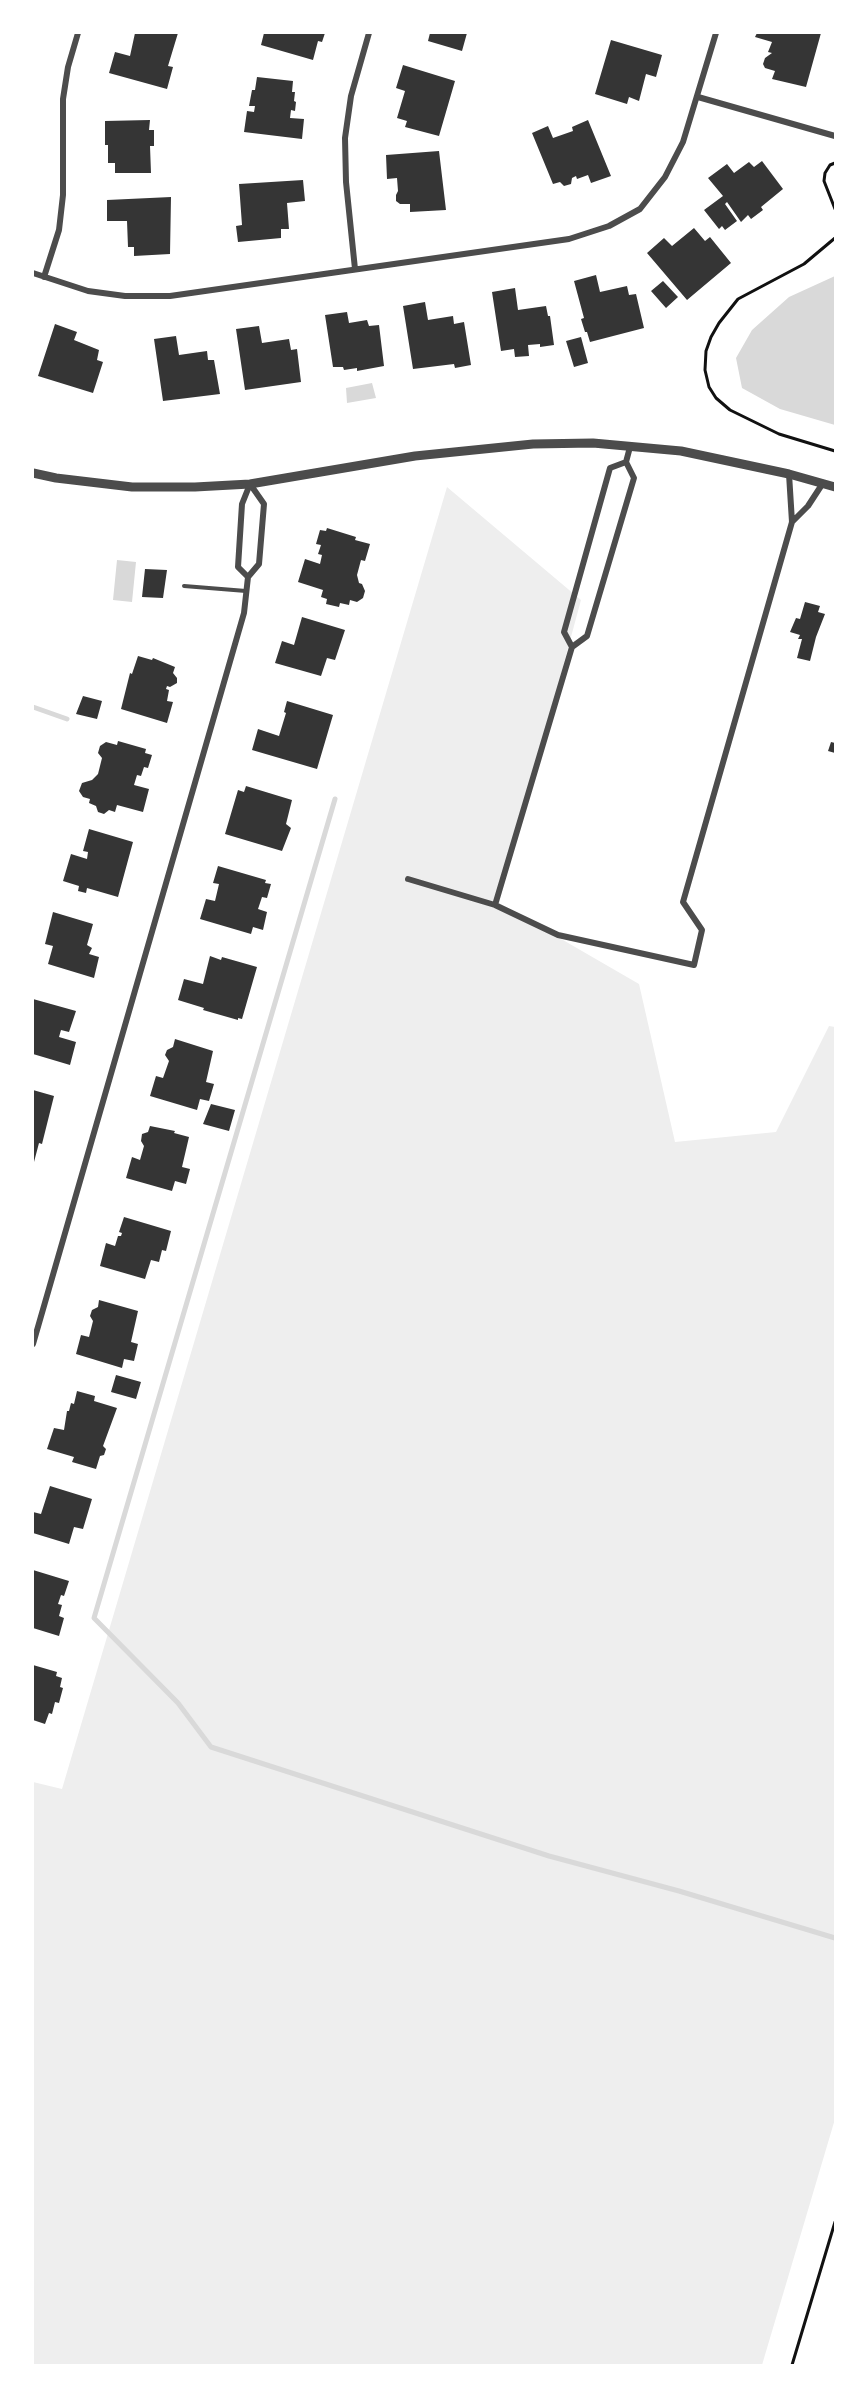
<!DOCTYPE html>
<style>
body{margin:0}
#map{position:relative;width:868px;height:2398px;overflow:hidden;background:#fff;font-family:Cabin,sans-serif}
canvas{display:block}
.frame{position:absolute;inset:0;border:34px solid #fff;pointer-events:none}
</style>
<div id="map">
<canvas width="868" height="2398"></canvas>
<div class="frame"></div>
</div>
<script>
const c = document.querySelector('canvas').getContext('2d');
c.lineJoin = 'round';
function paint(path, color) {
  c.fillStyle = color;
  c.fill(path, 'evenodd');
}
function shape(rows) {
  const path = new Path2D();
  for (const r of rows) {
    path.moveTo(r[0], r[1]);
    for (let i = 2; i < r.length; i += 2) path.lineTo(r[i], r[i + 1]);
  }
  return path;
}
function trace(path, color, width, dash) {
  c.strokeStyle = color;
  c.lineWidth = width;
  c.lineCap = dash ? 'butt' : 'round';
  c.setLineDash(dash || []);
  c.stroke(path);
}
paint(shape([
 [447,487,581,600,499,903,639,984,675,1142,776,1132,829,1026,835,1027,835,2119,762,2365,33,2365,33,1782,62,1789]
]), '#eee');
paint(shape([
 [835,276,835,425,780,409,742,388,736,358,752,330,789,297],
 [372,383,376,398,347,403,346,388],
 [117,560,136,562,132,602,113,600]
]), '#d9d9d9');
trace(shape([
 [33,707,67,719],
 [335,799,94,1618,178,1703,211,1747,549,1856,679,1891,835,1938]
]), '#d9d9d9', 5);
paint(shape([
 [135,33,178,33,168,66,173,67,167,89,109,73,115,52,130,56],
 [264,33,325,33,322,42,318,41,313,60,261,45],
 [430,33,467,33,462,51,428,41],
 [757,33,821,33,806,87,772,79,775,71,765,68,763,64,765,58,772,53,768,52,772,42,755,37],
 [611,40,662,55,656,77,646,74,639,101,629,97,627,104,595,94],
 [403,65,455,81,439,136,405,127,407,121,397,118,405,91,396,88],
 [257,77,293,81,292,92,295,92,294,101,296,102,295,111,291,110,290,118,304,119,302,139,244,132,247,111,254,112,255,106,249,106,252,90,255,90],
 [150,120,149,130,154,130,154,146,150,146,151,173,115,173,115,163,108,163,108,145,105,145,105,121],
 [588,120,611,176,591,183,588,175,577,179,576,176,572,178,571,184,564,186,560,182,553,184,532,133,548,126,553,138,573,131,572,127],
 [439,151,446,210,410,212,410,204,400,204,396,201,396,195,398,191,397,178,387,179,386,155],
 [762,161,783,189,761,207,763,210,751,219,748,215,741,222,727,202,725,204,737,221,725,230,722,226,719,229,704,210,723,196,708,178,727,164,734,173,749,162,754,167],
 [303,180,305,201,287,203,289,229,281,229,281,238,238,242,236,226,242,225,239,184],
 [171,197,170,254,134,256,134,247,128,247,127,221,107,221,107,200],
 [694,228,705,241,710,237,731,263,687,300,647,253,664,238,672,246],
 [596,275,600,292,627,286,629,295,636,294,644,328,590,342,587,332,585,332,581,319,584,318,574,281],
 [663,281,678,297,666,308,651,291],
 [515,288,518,310,546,306,548,316,550,316,554,345,540,347,540,344,528,345,529,356,515,357,514,349,501,351,492,292],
 [425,302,428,320,453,316,454,324,464,322,471,365,455,368,454,364,413,369,403,306],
 [347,312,349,323,367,320,369,326,379,325,384,366,357,371,357,368,344,370,343,367,333,367,325,315],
 [55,324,77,332,74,340,99,350,97,360,103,362,93,393,38,376],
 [259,326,262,343,289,339,291,350,297,349,301,382,245,390,236,329],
 [176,336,179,355,207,351,208,360,214,360,220,394,163,401,154,339],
 [581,337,588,363,574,367,566,341],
 [327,528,356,537,355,540,370,544,365,561,361,560,357,575,359,583,362,584,365,591,363,598,357,602,350,600,349,605,340,603,339,607,326,604,327,599,321,597,323,590,298,582,305,559,320,564,322,555,318,554,321,545,316,544,320,530,326,531],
 [145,569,167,570,163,598,142,597],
 [805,602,820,606,818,612,825,614,816,637,810,661,797,658,802,639,798,639,800,635,790,632,796,618,800,619],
 [302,617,345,630,335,660,327,658,321,676,275,663,282,641,294,645],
 [138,656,152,660,153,658,175,667,173,673,177,678,177,683,170,687,167,686,166,689,169,690,167,701,173,702,167,723,121,709,130,673,132,674],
 [83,696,102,701,97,719,76,714],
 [287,701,333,715,317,769,252,750,258,729,279,736,286,713,284,712],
 [118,741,146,749,145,753,152,755,148,768,144,767,141,776,137,775,134,785,149,789,143,812,117,805,115,812,109,810,104,814,98,812,96,806,89,803,90,799,83,797,79,791,82,783,92,780,98,774,102,758,98,753,100,746,106,742,117,745],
 [831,742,835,743,835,753,828,751],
 [246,786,292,800,286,824,291,828,282,851,225,834,238,790,244,792],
 [89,829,133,842,118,897,87,888,86,893,78,891,79,886,63,881,71,854,87,859,88,852,83,851],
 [218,866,266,880,265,883,271,884,267,898,262,897,258,909,267,912,263,930,253,927,251,934,200,919,206,899,215,901,219,884,213,883],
 [53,912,93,924,87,945,92,948,89,954,99,957,94,978,48,964,53,946,45,944],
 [210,956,221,960,222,957,257,967,242,1019,238,1018,238,1020,203,1010,204,1008,178,1000,184,979,203,984],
 [33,999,76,1011,69,1032,61,1030,59,1037,76,1042,70,1065,33,1054],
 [175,1039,213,1051,206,1082,214,1084,209,1101,200,1099,197,1110,150,1096,156,1076,163,1078,169,1061,165,1055,167,1050,173,1047],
 [33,1090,54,1096,42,1144,39,1143,34,1162],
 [211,1104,235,1110,229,1131,203,1124],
 [150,1126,175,1131,174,1133,189,1137,182,1167,190,1169,186,1184,175,1181,172,1191,126,1178,132,1157,140,1160,144,1146,141,1141,142,1134,148,1132],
 [124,1217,171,1231,166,1251,162,1250,159,1262,151,1260,145,1279,100,1266,106,1243,115,1246,118,1236,121,1236,122,1233,119,1232],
 [99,1300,138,1311,131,1342,138,1344,134,1361,124,1359,122,1368,76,1354,81,1335,89,1337,93,1321,90,1316,92,1310,98,1307],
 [116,1375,141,1382,136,1399,111,1392],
 [77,1391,95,1396,94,1401,117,1408,103,1446,106,1449,104,1455,100,1456,96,1469,72,1462,74,1457,47,1449,54,1428,64,1430,67,1411,69,1411,71,1403,74,1404],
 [50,1486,92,1499,83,1529,74,1527,69,1544,33,1533,33,1512,41,1514],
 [33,1570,69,1581,64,1596,61,1595,58,1604,62,1605,59,1616,64,1618,59,1636,33,1628],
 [33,1665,57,1672,56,1676,62,1678,60,1687,63,1688,59,1703,55,1702,52,1714,49,1713,45,1724,33,1720]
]), '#353535');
trace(shape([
 [835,163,830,165,825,173,824,181,835,209],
 [835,238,804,264,738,299,719,323,711,337,706,351,705,370,709,387,716,398,730,410,779,434,835,451],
 [792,2365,835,2222]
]), '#111', 3);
trace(shape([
 [184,586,246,591]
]), '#4c4c4c', 4);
trace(shape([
 [698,97,835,136],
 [355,269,346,182,345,138,351,96,369,33],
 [33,273,88,291,125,296,170,296,569,239,609,226,640,209,665,177,683,142,716,33],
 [44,277,59,230,63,195,63,99,68,67,78,33],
 [626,462,610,468,564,632,572,647,587,636,634,478,626,462,630,447],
 [792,522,808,506,823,483],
 [248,577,238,567,242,504,250,484],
 [408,879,495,905,572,647],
 [495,905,558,935,694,965,702,930,683,902,792,522,789,474],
 [33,1344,244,613,248,577,259,564,264,504,250,484]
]), '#4c4c4c', 6);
trace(shape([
 [33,473,56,478,132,487,195,487,250,484,415,456,533,444,593,443,681,451,789,474,835,487]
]), '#4c4c4c', 9);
</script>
